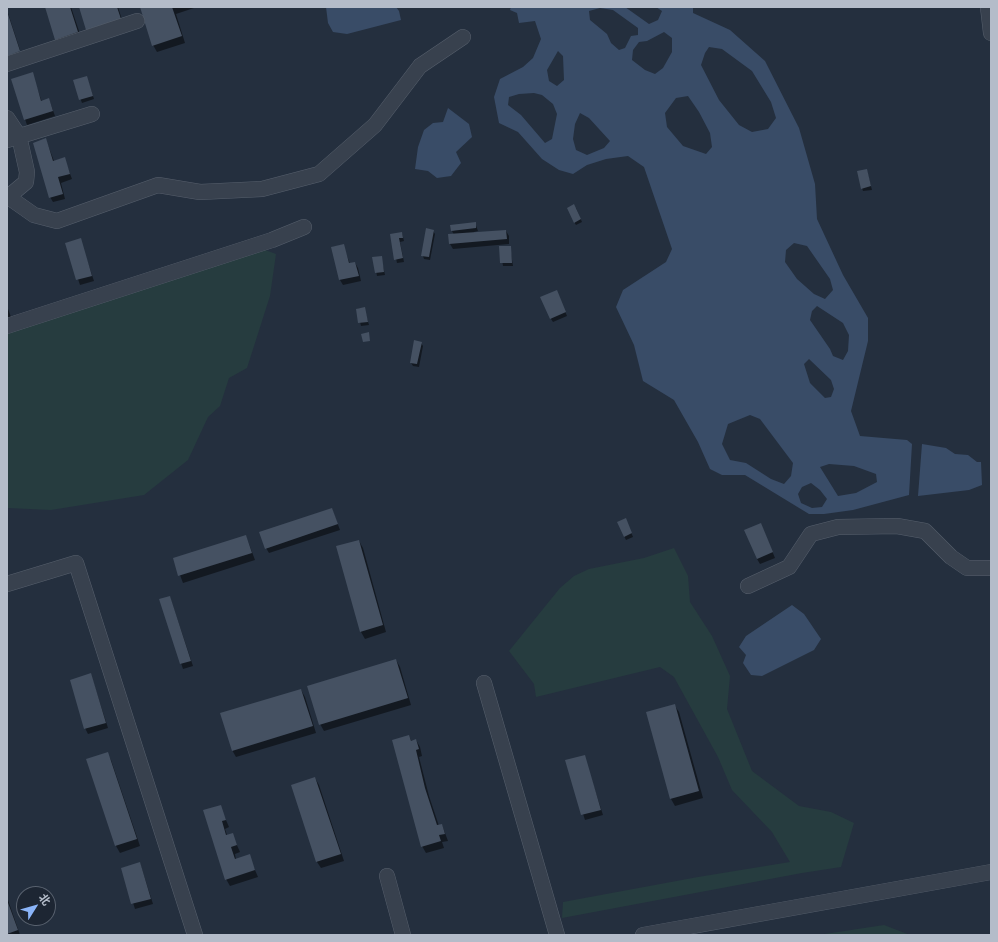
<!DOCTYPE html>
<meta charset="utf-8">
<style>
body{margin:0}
#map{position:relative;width:998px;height:942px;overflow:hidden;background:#242f3e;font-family:"PT Sans","Noto Sans SC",sans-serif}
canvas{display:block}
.frame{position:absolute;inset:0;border:8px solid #b4bcc9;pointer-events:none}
.north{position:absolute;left:16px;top:886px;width:40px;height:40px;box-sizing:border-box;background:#1d2633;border:1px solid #59626f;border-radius:50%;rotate:53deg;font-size:11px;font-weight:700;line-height:16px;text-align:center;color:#b4bcc9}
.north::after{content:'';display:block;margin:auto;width:14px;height:18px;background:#8ab4f8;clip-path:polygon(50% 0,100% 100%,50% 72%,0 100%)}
</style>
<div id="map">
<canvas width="998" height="942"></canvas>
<div class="frame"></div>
<div class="north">北</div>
</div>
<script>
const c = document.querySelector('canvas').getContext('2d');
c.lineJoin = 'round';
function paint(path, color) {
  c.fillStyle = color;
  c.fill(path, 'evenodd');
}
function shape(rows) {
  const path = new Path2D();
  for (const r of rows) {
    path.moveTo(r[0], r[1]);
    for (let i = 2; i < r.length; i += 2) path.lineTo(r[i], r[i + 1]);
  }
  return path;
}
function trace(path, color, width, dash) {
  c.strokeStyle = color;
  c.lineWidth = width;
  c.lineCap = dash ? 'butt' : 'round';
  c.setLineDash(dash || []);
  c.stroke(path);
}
paint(shape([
 [260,248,276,254,270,296,247,368,229,378,220,406,208,417,188,460,144,495,51,510,8,508,7,332],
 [674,548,688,576,690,602,712,636,730,676,727,709,752,771,799,806,831,812,854,823,841,867,802,873,562,918,563,902,698,877,790,862,772,832,732,790,718,757,674,677,660,667,536,697,534,684,509,651,560,588,574,576,589,569,644,558],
 [884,925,910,935,818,935]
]), '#263c3f');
paint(shape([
 [326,7,396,7,399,11,401,20,347,34,333,32,328,23],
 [511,7,625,7,649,24,658,20,662,11,656,7,693,7,693,13,730,30,765,61,799,128,815,184,817,219,843,275,868,318,868,341,851,411,860,436,907,440,912,444,909,495,853,510,824,514,809,514,745,475,722,475,710,469,698,442,674,400,643,381,634,345,616,307,623,290,666,262,672,249,644,167,628,156,606,159,587,165,573,174,559,170,542,159,518,132,499,123,494,97,500,79,523,67,533,58,541,39,535,21,519,23,517,13,510,10],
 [600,8,613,10,638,28,638,35,631,36,625,48,619,50,611,43,607,34,590,20,589,11],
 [664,32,672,38,672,52,663,68,655,74,645,70,632,60,633,50,639,42,647,41],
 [709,47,722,49,752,71,771,102,776,118,768,129,752,132,739,125,719,100,701,65,705,53],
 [558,51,563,56,564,80,557,86,549,81,547,70],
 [534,93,542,95,553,104,557,114,552,139,545,143,521,115,508,105,509,97,519,94],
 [688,96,699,112,710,133,712,147,706,154,683,146,667,127,665,113,676,98],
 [580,113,589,118,610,141,604,148,587,155,576,150,573,139,575,124],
 [794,243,807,246,830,279,833,290,825,299,814,294,797,279,785,262,786,250],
 [817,306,843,323,849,335,848,351,843,360,833,356,830,349,810,320,812,311],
 [809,359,831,380,834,389,831,397,825,398,810,383,804,364],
 [750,415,760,419,793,463,791,476,784,484,771,479,746,463,730,460,722,444,728,424],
 [829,464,854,466,876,474,877,482,856,493,838,496,820,467],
 [811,483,820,490,827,499,822,507,812,508,801,503,798,494,802,487],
 [448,108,469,124,472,137,456,152,461,163,451,176,437,178,428,171,415,169,418,147,424,130,433,123,443,122],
 [922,444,946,448,955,454,968,455,977,462,981,462,982,485,969,490,918,496],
 [792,605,804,614,821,639,814,650,762,676,751,675,743,663,746,655,739,647,746,636]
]), '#394c67');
paint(shape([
 [46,7,71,7,82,40,60,46],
 [80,7,118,7,124,26],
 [141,7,197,7,176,14,185,43,157,52,153,45],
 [7,10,20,50,7,54],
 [32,74,42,102,49,99,55,116,27,125,25,119],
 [74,81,88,81,94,99,82,103],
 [46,140,54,161,64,158,72,179,61,183,65,199,53,202,50,197],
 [867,171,872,190,863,191,862,188],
 [576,208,582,222,576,225,574,222],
 [475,223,478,231,474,232,474,233,506,231,509,236,509,244,453,249,450,244,449,235,454,235,452,231],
 [433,231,435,234,430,260,424,259,423,256],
 [402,233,404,241,400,242,404,262,397,263,391,235],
 [80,239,94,281,80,285,66,243],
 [343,245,350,264,355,263,358,268,361,281,343,285,340,280,332,247],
 [500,247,510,247,513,266,503,266],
 [381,257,385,275,377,276,374,258],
 [558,294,567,316,553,322,551,319],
 [7,306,11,317,7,318],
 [364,308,369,325,361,326,357,309],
 [421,343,423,346,419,367,413,366,411,363],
 [332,509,340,530,269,553,266,548],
 [627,522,633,537,626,540,624,536],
 [761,524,775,558,760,564,757,559],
 [246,536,255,560,183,583,174,559],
 [359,541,363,548,386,632,365,639,361,632],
 [170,597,193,666,183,669,160,600],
 [396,660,400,667,411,705,324,731,320,724],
 [91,675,108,728,88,734,85,728],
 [301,690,305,697,316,733,236,757,232,750],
 [675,706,679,712,703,798,675,806,671,799,648,713],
 [409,736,412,742,416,740,420,747,422,756,419,757,429,796,439,826,442,825,448,841,442,842,444,848,426,853,422,846],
 [107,753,111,760,140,846,120,853,116,846,87,760],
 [584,756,603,815,585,820,566,761],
 [315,778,319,785,344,861,321,868,317,862],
 [220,806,229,827,225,829,227,835,232,834,240,852,235,854,236,860,249,856,258,877,230,886,226,879],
 [140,863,153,904,135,909,122,868],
 [7,897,20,935,7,935]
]), '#0007');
paint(shape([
 [45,7,70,7,78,32,55,40],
 [79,7,117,7,121,19,86,30],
 [140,7,172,7,182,36,152,46],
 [7,11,20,51,7,56],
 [33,72,41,101,49,98,53,111,24,120,11,79],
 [87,76,93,96,79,100,73,80],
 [46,138,53,161,65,157,70,174,58,177,63,194,49,198,33,143],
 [867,169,871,186,861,189,857,171],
 [574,204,581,219,574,223,567,208],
 [476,222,476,228,451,231,450,225],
 [426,228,434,230,429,257,421,256],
 [506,230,507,239,449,244,448,234],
 [402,232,403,238,399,238,403,258,394,260,390,234],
 [81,238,92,276,76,280,65,243],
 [344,244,349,263,355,262,359,276,339,280,331,247],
 [499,246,511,246,512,263,500,263],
 [382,256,384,272,375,273,372,257],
 [557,290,566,312,550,319,540,297],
 [365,307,368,322,358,323,356,309],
 [369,332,370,341,363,342,361,334],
 [414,340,422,342,417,364,410,363],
 [332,508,338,524,265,549,259,532],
 [626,518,632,533,624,537,617,522],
 [761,523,773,552,757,559,744,530],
 [246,535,252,553,178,576,173,558],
 [359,540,383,625,360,632,336,546],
 [170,596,191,661,180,664,159,599],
 [396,659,408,698,319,725,307,686],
 [91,673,106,723,84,729,70,680],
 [301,689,313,726,232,751,220,713],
 [675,704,699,791,670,799,646,712],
 [409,735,411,741,416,739,419,749,416,750,425,788,437,825,442,824,445,834,439,835,441,841,421,847,392,740],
 [108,752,137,839,115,846,86,759],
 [585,755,601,810,581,815,565,760],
 [315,777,341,854,316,862,291,785],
 [221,805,226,820,222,821,226,835,233,833,237,845,231,847,235,859,250,854,255,870,225,880,203,810],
 [140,862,151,899,131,904,121,868],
 [7,900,18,930,7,934]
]), '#455162');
const minor = shape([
 [988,7,991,33],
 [7,64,137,21],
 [7,118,19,136,27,172,26,182,8,197],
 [7,140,92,114],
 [7,196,34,215,57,221,158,185,200,192,262,189,319,174,375,125,420,66,463,37],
 [7,326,272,240,304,227],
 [7,584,76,563,195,935],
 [748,586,789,567,811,534,838,527,897,526,925,531,951,557,967,568,991,568],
 [484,683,557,935],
 [387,876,403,935],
 [643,935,991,872]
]);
trace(minor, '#565f6c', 16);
trace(minor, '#38414e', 15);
</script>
